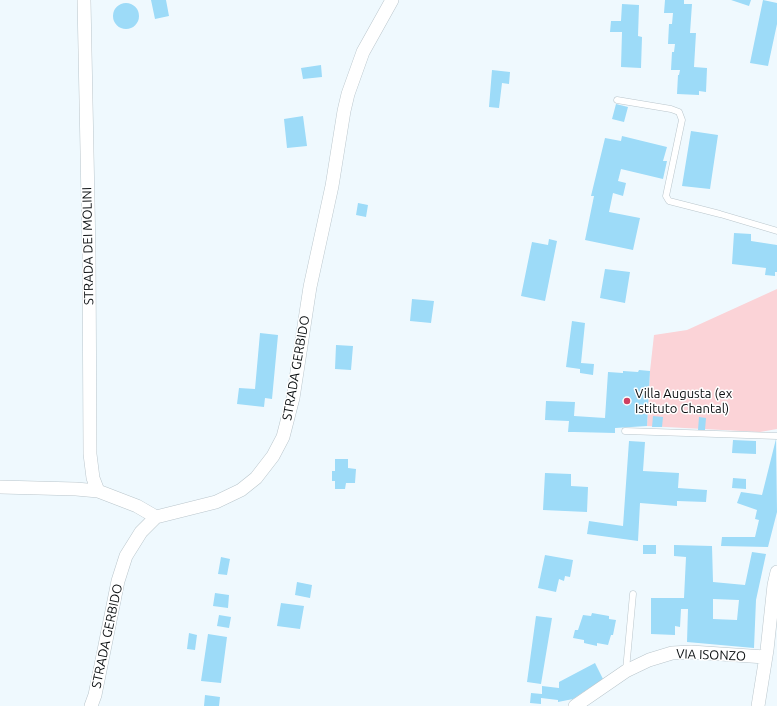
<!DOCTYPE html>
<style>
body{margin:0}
canvas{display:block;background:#eff9fe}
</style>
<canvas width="777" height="706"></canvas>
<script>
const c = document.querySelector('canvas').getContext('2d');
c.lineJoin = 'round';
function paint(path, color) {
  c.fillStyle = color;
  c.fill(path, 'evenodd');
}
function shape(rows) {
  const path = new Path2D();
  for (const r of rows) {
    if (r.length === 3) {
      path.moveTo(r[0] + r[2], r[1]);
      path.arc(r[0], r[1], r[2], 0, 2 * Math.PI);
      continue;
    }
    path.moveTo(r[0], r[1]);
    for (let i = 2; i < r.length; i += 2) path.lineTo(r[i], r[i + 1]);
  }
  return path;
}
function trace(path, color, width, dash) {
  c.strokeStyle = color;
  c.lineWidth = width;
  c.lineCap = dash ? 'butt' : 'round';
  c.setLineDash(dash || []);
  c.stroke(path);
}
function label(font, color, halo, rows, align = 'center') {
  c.font = font + ' Ubuntu,sans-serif';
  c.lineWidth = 3;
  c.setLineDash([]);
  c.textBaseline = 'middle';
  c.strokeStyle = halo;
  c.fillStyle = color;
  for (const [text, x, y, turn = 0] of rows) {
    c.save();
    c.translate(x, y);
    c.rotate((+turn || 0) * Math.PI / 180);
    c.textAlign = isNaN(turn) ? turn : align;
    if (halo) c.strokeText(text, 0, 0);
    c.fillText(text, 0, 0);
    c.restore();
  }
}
paint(shape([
 [777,289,777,429,760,432,647,426,650,371,654,335,687,330]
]), '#fbd3d7');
paint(shape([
 [151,0,166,0,169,16,155,19],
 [665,0,684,0,684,4,692,4,690,33,696,33,694,67,707,68,706,92,699,91,699,95,677,94,678,75,679,75,680,70,671,70,672,52,674,52,675,44,668,44,669,24,672,24,673,13,664,13],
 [731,0,751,0,749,6],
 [763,0,777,3,777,24,768,66,750,63],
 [126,16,13],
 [622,4,639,5,638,36,642,37,641,68,621,67,622,32,610,32,611,21,621,21],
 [321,65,322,77,303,79,301,68],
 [492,70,510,72,509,84,502,83,499,108,489,107],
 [616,104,628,107,624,122,612,119],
 [303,116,307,146,287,148,284,119],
 [691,131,718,135,710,189,682,186],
 [622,136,667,147,663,161,667,161,663,179,621,169,618,181,626,183,623,196,613,193,609,212,640,218,633,250,585,240,594,196,591,196,605,138,621,141],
 [358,203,368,205,366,217,356,215],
 [734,233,751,234,751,241,777,245,777,272,775,272,775,276,765,275,766,268,732,264],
 [549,239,557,241,545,301,521,296,532,242,548,245],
 [605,269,630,272,625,303,600,298],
 [412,299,434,301,431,323,410,321],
 [572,321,585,323,581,363,594,364,593,375,580,373,580,369,566,367],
 [260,333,278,335,272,399,265,398,264,407,237,404,239,388,255,389],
 [336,345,353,346,351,370,335,369],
 [639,370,650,371,647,426,615,428,615,433,574,432,568,432,569,421,545,420,546,401,575,402,574,416,605,418,608,372,623,373,623,371,638,372],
 [653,416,663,417,662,427,652,427],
 [699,417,706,418,705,430,698,430],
 [776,439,777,512,768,547,721,546,722,537,755,537,759,520,755,519,757,510,737,503,741,492,762,495],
 [733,440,756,441,756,454,732,453],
 [629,441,645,442,643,471,679,473,678,488,707,490,706,502,677,501,677,506,640,503,638,541,587,534,589,521,623,526],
 [335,459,348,459,348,468,356,469,355,483,346,483,345,489,335,489,335,481,332,481,332,471,335,471],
 [545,473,571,474,571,486,588,487,587,512,543,510],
 [733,478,746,479,746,489,732,488],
 [643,545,656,545,656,554,643,554],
 [674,545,712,546,713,582,745,585,752,552,766,554,756,600,754,648,687,642,688,609,681,609,680,627,675,626,675,635,651,634,651,598,684,598,686,557,674,556],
 [713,599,739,600,737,620,713,619],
 [545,555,573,560,570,577,565,576,564,581,559,579,556,592,538,588],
 [221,557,230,559,227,575,218,574],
 [297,582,312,585,310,598,295,595],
 [215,593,229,595,228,608,213,606],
 [281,603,304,606,300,629,277,626],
 [592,613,609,616,609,619,616,620,613,635,611,635,608,645,597,643,597,646,584,643,584,640,573,638,575,630,578,630,583,615,591,616],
 [219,615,231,617,229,628,217,626],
 [536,616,552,618,541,684,527,682],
 [189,633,197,635,195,650,187,649],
 [208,634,227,637,221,683,201,681],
 [595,663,603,679,573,699,558,702,558,700,541,698,541,704,530,703,531,693,542,694,542,686,559,688,559,682],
 [205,695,220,697,219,706,204,706]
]), '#9ddbf8');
const service = shape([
 [617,100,671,109,679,112,682,120,666,196,669,201,720,214,777,231],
 [625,431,777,436],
 [626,670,633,594]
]);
const minor = shape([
 [84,0,89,252,90,454,93,478,98,491],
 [0,487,76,489,98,491,137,506,156,517],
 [91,706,95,695,118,581,126,556,141,532,156,517,216,502,241,490,256,478,273,456,283,437,293,398,310,287,332,186,344,111,348,94,363,52,392,0],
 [575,706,626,671,649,660,672,653,691,652,765,657],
 [758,706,767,650,774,585,777,572]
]);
trace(service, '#bac6cc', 7);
trace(minor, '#bac6cc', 14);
trace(service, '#fff', 6);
trace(minor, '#fff', 13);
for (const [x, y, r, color] of [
 [627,401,4,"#cf4062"]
]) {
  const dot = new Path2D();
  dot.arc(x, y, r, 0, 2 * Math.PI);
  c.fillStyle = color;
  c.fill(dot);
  trace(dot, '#fff', 1.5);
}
label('13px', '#0a0e10', '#fff', [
 ["STRADA DEI MOLINI",88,246,-91],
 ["STRADA GERBIDO",296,368,-80],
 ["STRADA GERBIDO",107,636,-78],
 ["VIA ISONZO",711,655,2]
]);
label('13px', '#0a0e10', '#fff', [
 ["Villa Augusta (ex",635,394],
 ["Istituto Chantal)",635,409]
], 'left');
</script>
